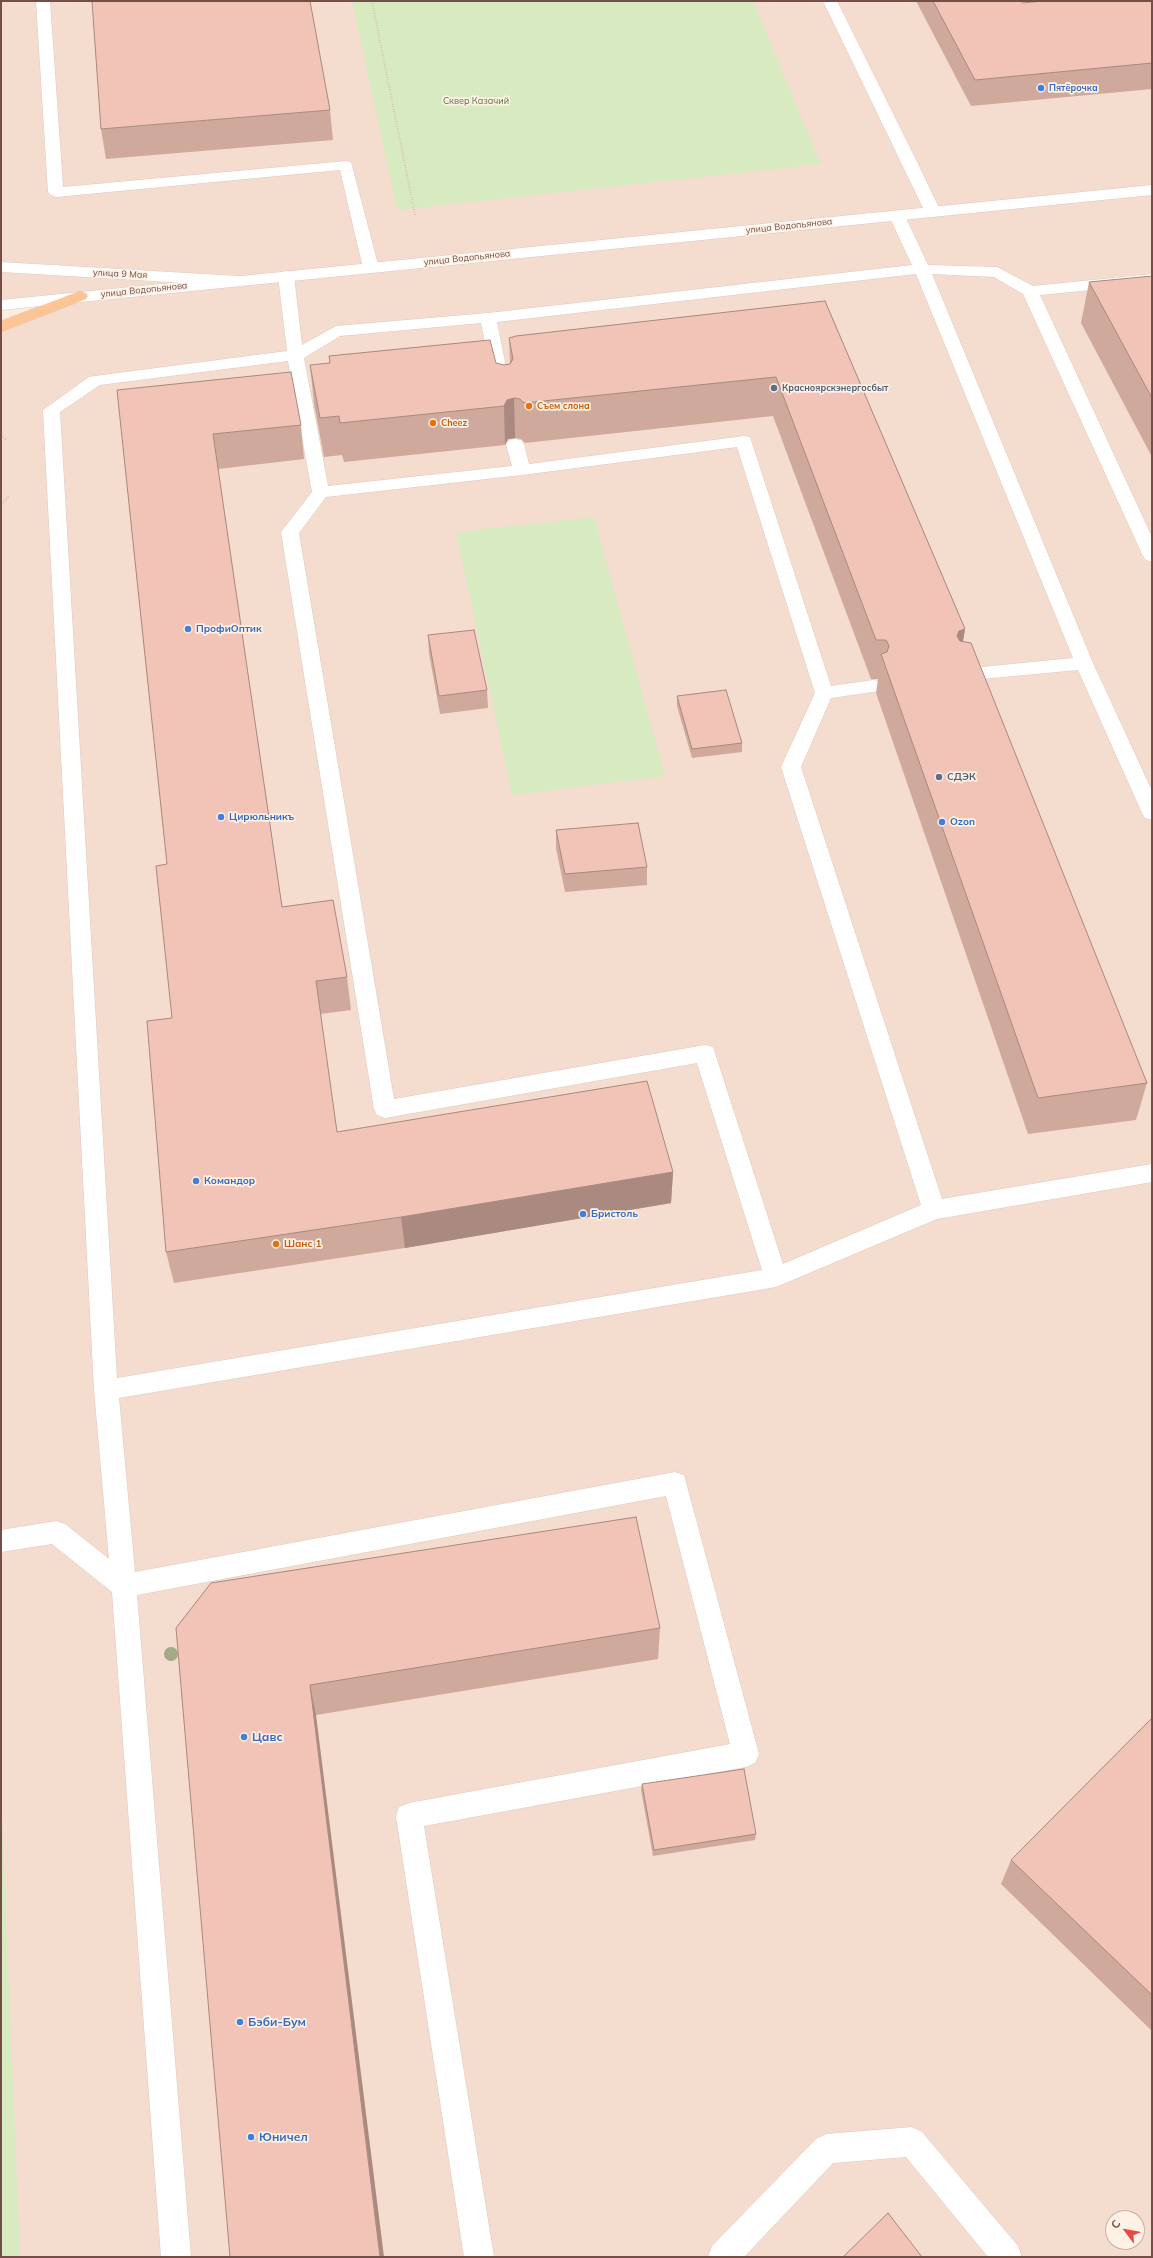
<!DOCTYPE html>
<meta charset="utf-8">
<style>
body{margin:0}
#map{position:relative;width:1153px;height:2258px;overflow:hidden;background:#fdece0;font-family:Mulish,sans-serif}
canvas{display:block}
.frame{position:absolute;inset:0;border:2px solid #734f47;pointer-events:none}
.north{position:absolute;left:1105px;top:2210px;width:40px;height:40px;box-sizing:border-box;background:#fff1e6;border:1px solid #c7b0a6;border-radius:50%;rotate:302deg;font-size:11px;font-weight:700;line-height:16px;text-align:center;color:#734f47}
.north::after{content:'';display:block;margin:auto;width:14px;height:18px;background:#ea4842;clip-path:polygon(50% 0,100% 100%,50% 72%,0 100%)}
</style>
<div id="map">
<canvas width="1153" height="2258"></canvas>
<div class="frame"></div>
<div class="north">С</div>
</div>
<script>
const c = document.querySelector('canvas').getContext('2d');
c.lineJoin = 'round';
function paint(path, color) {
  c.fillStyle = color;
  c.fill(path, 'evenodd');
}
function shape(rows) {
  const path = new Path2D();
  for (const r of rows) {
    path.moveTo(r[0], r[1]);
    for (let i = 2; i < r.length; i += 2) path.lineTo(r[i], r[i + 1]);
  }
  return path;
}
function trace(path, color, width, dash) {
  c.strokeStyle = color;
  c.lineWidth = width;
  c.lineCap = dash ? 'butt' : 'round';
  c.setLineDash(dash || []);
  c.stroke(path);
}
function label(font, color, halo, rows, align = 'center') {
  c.font = font + ' Mulish,sans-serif';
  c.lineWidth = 3.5;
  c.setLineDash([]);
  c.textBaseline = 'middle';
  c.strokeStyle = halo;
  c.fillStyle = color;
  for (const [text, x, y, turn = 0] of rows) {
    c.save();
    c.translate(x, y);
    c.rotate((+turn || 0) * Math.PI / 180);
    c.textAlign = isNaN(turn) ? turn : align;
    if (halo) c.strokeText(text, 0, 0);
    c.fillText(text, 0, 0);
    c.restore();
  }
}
paint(shape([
 [1,1,1152,1,1152,2257,1,2257,1,327,78,297,1,305],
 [1113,2218,1137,2218,1137,2242,1113,2242]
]), '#f4dcce');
paint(shape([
 [352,1,753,1,821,164,397,210],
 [594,517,665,776,512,795,456,532],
 [1,1792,20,2257,1,2257]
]), '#d8eabf');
const service = shape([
 [36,1,50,1,63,187,346,161,351,162,379,268,377,271,365,271,363,268,340,170,56,197,51,195,48,192,36,1],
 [1007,1,1033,1,1031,4,1013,6,1008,5,1007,1],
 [897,211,902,213,905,216,928,265,997,267,1033,286,1152,274,1152,284,1040,295,1152,537,1152,562,1146,560,1143,556,1023,294,994,277,932,274,1093,663,1152,791,1152,820,1145,818,1142,813,1078,670,961,681,954,679,952,675,954,671,961,669,1073,658,916,274,497,322,510,387,508,391,502,392,496,391,494,387,481,323,340,336,304,358,328,486,512,466,506,444,509,440,515,439,521,440,524,444,529,464,744,436,750,437,831,686,873,680,880,681,882,686,880,691,831,698,801,767,942,1199,1152,1164,1152,1182,937,1219,776,1287,119,1398,135,1572,675,1472,684,1475,759,1754,755,1763,746,1767,424,1826,494,2257,464,2257,396,1816,399,1807,409,1803,730,1744,666,1496,137,1595,191,2257,161,2257,112,1592,52,1544,1,1552,1,1530,56,1521,65,1524,109,1559,94,1390,43,410,89,377,95,376,287,351,278,276,280,273,286,271,292,273,294,276,302,345,336,326,488,313,912,265,889,216,892,213,897,211],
 [288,361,312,492,281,532,374,1109,377,1115,385,1118,697,1063,762,1270,117,1378,60,412,100,385,288,361],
 [737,447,815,693,781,767,921,1205,783,1264,713,1047,705,1045,394,1099,299,533,326,497,522,475,737,447],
 [912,2127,922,2132,1018,2246,1022,2257,988,2257,906,2157,833,2163,744,2257,708,2257,712,2246,816,2139,826,2134,912,2127]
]);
const minor = shape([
 [823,1,837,1,918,164,941,212,938,215,928,215,925,212,823,1],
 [1,262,238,276,244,278,246,281,244,284,238,286,1,272,1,262]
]);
const tertiary = shape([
 [1152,185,1152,195,1,310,1,300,1152,185]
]);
const primary = shape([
 [80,291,86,293,88,296,86,299,1,332,1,321,80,291]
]);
trace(service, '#e3c9bf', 1);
trace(minor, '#e3c9bf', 1);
trace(tertiary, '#e3c9bf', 1);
trace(primary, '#d8cecb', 1);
trace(shape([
 [372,1,415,215],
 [1,436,7,440],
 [1,504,9,496]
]), '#d7a79b', 2, [0.5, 2]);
paint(service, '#fff');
paint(minor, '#fff');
paint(tertiary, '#fff');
paint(primary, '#fdc496');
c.fillStyle = '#a2aa86';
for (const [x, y] of [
 [171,1654]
]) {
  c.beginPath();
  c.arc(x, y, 7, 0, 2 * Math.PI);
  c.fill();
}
paint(shape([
 [916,1,1021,1,1022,3,1152,1,1152,89,971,106],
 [330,110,333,140,106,159,101,129],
 [1152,276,1152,457,1081,323,1089,282],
 [825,301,965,629,963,642,1147,1083,1136,1120,1028,1134,876,693,878,679,871,679,773,416,525,443,521,439,515,438,508,439,505,445,344,462,342,455,324,457,314,404,310,365,496,363,504,365,510,364,509,338],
 [117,390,301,425,304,459,218,469,282,907,347,977,351,1010,320,1014,337,1132,673,1172,671,1203,405,1248,174,1283,166,1252,172,1018,167,864],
 [428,635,487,690,488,708,440,714,429,653],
 [677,696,742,743,742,752,692,758,677,706],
 [556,830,647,867,647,885,565,892,556,848],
 [176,1628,660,1628,658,1659,316,1715],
 [1152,1718,1152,2031,1001,1884,1011,1860],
 [642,1784,756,1834,755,1840,653,1856,641,1790]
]), '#d0a99d');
paint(shape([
 [514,398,515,438,508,439,505,445,504,406,507,400],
 [965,629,958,668,957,636,959,631],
 [673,1172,671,1203,405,1248,401,1217],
 [310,1685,316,1715,384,2257,380,2257]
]), '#a98980');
const building = shape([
 [92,1,310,1,330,110,101,129,92,1],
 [933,1,1021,1,1022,3,1044,1,1152,1,1152,63,975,80,933,1],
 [1152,276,1152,398,1089,282,1152,276],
 [825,301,965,629,959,631,957,636,960,641,971,643,1147,1083,1038,1098,881,654,887,652,889,646,886,640,876,640,776,377,524,403,520,399,514,398,507,400,504,406,340,423,339,416,320,418,310,365,330,363,329,356,490,340,496,363,504,365,510,364,513,359,509,338,516,336,825,301],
 [291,372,301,425,213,434,282,907,333,900,347,977,316,981,337,1132,647,1081,673,1172,401,1217,166,1252,147,1021,172,1018,156,866,167,864,117,390,291,372],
 [474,630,487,690,439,696,428,635,474,630],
 [726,690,742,743,692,749,677,696,726,690],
 [638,823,647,867,565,874,556,830,638,823],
 [636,1517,660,1628,310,1685,380,2257,230,2257,176,1628,211,1583,636,1517],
 [1152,1718,1152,1995,1011,1860,1152,1718],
 [744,1769,756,1834,654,1850,642,1784,744,1769],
 [888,2213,922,2257,843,2257,888,2213]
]);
paint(building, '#f2c4b7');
trace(building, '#a98980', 1);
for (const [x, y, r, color] of [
 [1041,88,4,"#3f7fe0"],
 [774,388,4,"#5c6f8a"],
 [529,406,4,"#e8710a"],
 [433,423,4,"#e8710a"],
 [188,629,4,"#3f7fe0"],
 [939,777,4,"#5c6f8a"],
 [221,817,4,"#3f7fe0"],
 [942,822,4,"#3f7fe0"],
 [196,1181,4,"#3f7fe0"],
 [583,1214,4,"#3f7fe0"],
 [276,1244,4,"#e8710a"],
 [244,1737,4,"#3f7fe0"],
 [240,2022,4,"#3f7fe0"],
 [251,2137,4,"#3f7fe0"]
]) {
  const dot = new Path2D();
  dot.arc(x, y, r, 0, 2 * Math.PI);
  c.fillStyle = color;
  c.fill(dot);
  trace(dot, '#fff1e6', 1.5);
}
label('bold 9px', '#366cbe', '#fff1e6', [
 ["Пятёрочка",1049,88]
], 'left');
label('9px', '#57743c', '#fff1e6', [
 ["Сквер Казачий",476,101]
]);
label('9px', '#734f47', '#fff1e6', [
 ["улица Водопьянова",789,226,-6],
 ["улица Водопьянова",467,258,-6],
 ["улица 9 Мая",120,274,3],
 ["улица Водопьянова",144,290,-6]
]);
label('bold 9px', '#4e5e75', '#fff1e6', [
 ["Красноярскэнергосбыт",782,388]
], 'left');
label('bold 9px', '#c56008', '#fff1e6', [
 ["Съем слона",537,406],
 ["Cheez",441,423]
], 'left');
label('bold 10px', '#366cbe', '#fff1e6', [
 ["ПрофиОптик",196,629],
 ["Цирюльникъ",229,817],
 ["Ozon",950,822],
 ["Командор",204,1181],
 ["Бристоль",591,1214]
], 'left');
label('bold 10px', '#4e5e75', '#fff1e6', [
 ["СДЭК",947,777]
], 'left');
label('bold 10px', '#c56008', '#fff1e6', [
 ["Шанс 1",284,1244]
], 'left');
label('bold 12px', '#366cbe', '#fff1e6', [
 ["Цавс",252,1737],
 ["Бэби-Бум",248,2022],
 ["Юничел",259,2137]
], 'left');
</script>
